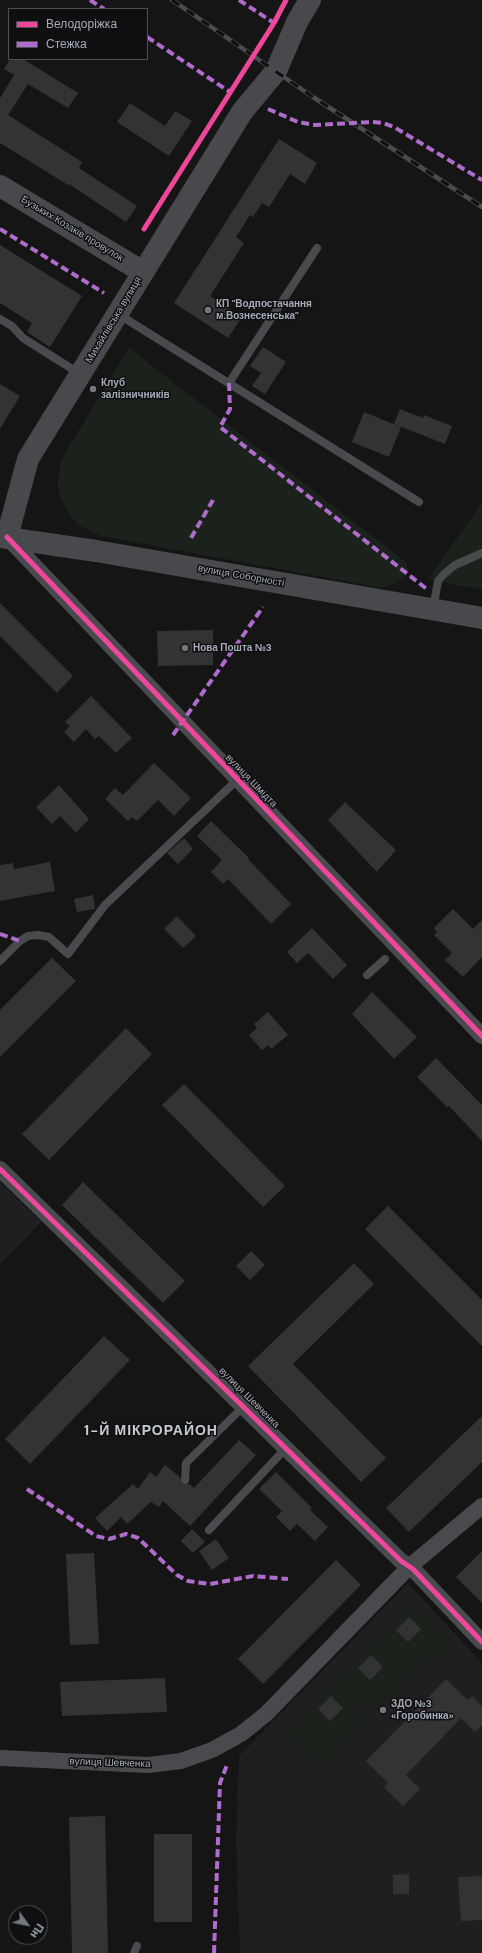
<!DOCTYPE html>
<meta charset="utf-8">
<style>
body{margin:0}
#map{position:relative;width:482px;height:1953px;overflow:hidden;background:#151515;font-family:"DM Sans",sans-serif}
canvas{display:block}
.legend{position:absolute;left:8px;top:8px;width:140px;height:52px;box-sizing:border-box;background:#0f0f11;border:1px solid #4b4e53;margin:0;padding:5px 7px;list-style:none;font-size:12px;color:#a5acb7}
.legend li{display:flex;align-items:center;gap:8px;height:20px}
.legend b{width:20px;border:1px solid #4b4e53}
.north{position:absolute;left:8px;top:1905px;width:40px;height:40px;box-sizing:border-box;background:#0f0f11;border:1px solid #4b4e53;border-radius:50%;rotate:123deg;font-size:11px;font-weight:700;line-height:16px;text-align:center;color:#a5acb7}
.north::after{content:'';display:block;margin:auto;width:14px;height:18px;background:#73777e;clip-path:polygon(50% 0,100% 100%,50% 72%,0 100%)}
</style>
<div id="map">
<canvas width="482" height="1953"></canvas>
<ul class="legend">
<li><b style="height:5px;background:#ed469a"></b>Велодоріжка</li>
<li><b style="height:5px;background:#b06ccc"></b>Стежка</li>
</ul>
<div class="north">Пн</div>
</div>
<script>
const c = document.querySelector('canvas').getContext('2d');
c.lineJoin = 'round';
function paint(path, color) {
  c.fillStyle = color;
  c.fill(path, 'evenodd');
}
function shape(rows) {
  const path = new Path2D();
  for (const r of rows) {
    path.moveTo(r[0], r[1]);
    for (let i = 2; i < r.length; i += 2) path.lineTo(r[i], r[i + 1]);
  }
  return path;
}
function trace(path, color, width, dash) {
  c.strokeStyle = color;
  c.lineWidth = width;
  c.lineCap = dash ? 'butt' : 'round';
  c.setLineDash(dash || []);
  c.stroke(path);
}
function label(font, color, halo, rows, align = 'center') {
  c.font = font + ' "DM Sans",sans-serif';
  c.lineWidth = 3;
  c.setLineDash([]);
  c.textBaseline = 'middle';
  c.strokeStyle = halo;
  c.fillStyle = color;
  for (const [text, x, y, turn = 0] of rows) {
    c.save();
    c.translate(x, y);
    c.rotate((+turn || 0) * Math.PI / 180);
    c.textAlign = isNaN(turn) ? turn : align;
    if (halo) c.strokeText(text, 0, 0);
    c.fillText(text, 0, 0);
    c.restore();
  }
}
paint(shape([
 [0,1182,41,1222,0,1265],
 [408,1583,482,1663,482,1953,240,1953,236,1839,239,1756]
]), '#1f1f21');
paint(shape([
 [129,348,407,563,408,571,404,577,396,583,382,588,101,536,80,526,68,513,60,497,58,483,60,465,68,448],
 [482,503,482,590,428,579],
 [414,1606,455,1647,440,1662,432,1655,378,1710,366,1699,356,1709,367,1720,321,1767,287,1734]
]), '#1b221b');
paint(shape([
 [10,59,23,59,78,93,68,108,28,84,8,115,82,162,79,168,137,206,126,222,69,184,68,185,0,143,0,98,14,75,4,69],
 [130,103,165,126,175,111,192,121,169,156,117,122],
 [279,139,317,163,305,184,290,174,269,207,262,203,253,217,250,215,236,237,244,243,210,296,242,317,228,338,174,303],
 [0,245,82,296,50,347,27,332,32,323,0,303],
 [263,347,286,362,265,394,252,386,261,373,250,366],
 [0,384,20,396,0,429],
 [400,409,423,418,424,415,452,426,445,444,394,424],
 [364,412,401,427,389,457,352,442],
 [0,603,73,676,57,693,0,636],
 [213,630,213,665,158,666,157,631],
 [91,696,132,738,116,753,99,736,95,739,86,729,74,742,64,732,70,726,65,722],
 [154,763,191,798,174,816,158,800,137,821,132,817,128,821,105,799,115,788,123,795],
 [59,785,89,819,76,833,60,816,52,824,36,807],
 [345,802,396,850,377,872,328,820],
 [211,821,249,858,248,859,291,904,271,924,228,879,223,884,211,872,222,860,197,836],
 [184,838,193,849,178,864,167,853],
 [50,862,55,891,0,901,0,865,13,863,14,869],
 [93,895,95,909,77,912,74,899],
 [453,909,473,929,482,920,482,957,463,977,445,960,452,953,434,935,437,932,434,928],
 [177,916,196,936,183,948,164,929],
 [312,928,347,965,333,979,308,953,297,963,287,952],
 [52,958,76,981,0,1057,0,1010],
 [372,992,417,1037,394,1059,352,1014],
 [268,1012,288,1035,271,1049,268,1045,262,1050,249,1035,257,1028,254,1024],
 [126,1028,152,1054,49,1160,22,1134],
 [436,1058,482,1105,482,1141,449,1106,447,1107,417,1077],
 [184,1084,285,1186,263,1207,162,1105],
 [83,1182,185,1281,163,1303,62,1205],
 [388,1206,482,1300,482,1346,365,1229],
 [251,1251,265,1265,250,1280,236,1266],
 [354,1263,374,1284,293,1364,386,1458,361,1482,248,1366],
 [104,1336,130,1360,30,1464,5,1439],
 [482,1416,482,1462,409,1532,386,1508],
 [239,1440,256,1455,190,1526,163,1501,159,1507,151,1502,127,1524,121,1517,107,1531,95,1518,133,1484,138,1489,150,1472,156,1477,165,1465,180,1477,182,1484,189,1484,194,1488],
 [276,1472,312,1508,310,1510,328,1527,315,1541,297,1524,290,1531,276,1517,282,1511,259,1489],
 [192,1529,205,1542,193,1553,181,1541],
 [216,1539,229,1558,212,1570,199,1551],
 [482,1551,482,1603,456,1577],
 [94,1553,99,1644,70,1645,66,1554],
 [336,1560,361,1585,263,1684,238,1659],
 [409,1617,421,1629,408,1642,396,1630],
 [371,1655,383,1667,370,1680,358,1668],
 [165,1678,167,1712,62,1716,60,1682],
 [446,1679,468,1700,472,1696,482,1706,482,1725,475,1732,461,1718,406,1775,420,1789,403,1806,384,1787,388,1783,366,1761],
 [331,1696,343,1708,330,1721,318,1709],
 [105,1816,108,1953,72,1953,69,1817],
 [154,1834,192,1834,192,1922,154,1922],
 [409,1874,409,1894,393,1894,393,1875],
 [482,1876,482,1920,461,1921,458,1877]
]), '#333334');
trace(shape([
 [118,314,419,502],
 [0,319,12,326,23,338,80,374],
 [229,383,317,248],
 [433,609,438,581,443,575,455,565,482,553],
 [0,961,20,941,28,936,38,935,49,937,68,954,105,905,237,780],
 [367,975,385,959],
 [185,1480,186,1463,244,1406],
 [209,1530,286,1448],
 [134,1953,137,1946]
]), '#494a4e', 8);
trace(shape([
 [7,537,482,1036],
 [0,1169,401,1561,413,1569,482,1642],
 [0,1758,148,1765,181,1761,212,1750,241,1734,266,1714,409,1567,482,1506]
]), '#494a4e', 16);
trace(shape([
 [0,186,143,272],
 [0,537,96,551,482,618],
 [7,537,28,459,242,112,276,71,297,22,310,0]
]), '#48494d', 22);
const rail = shape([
 [172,0,313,97,482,207]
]);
trace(rail, '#494b4e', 4.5);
trace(rail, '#0f0f11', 3, [9]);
trace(shape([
 [90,0,104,9],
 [239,0,274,23],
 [147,37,230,92],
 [268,109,298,122,315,125,372,122,383,123,394,127,482,180],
 [0,229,104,293],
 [229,383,230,409,220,427,428,590],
 [191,538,213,500],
 [173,735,263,607],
 [0,934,20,941],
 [27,1489,96,1536,109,1539,126,1534,138,1538,177,1575,188,1581,210,1584,253,1576,288,1579],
 [214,1953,220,1783,227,1765]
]), '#b06ccc', 4, [8, 4]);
trace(shape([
 [144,229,274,23,286,0],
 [7,537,482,1036],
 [0,1169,401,1561,413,1569,482,1642]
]), '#ed469a', 5);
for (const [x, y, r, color] of [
 [208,310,4,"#73777e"],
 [93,389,4,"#73777e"],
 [185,648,4,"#73777e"],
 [383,1710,4,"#73777e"]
]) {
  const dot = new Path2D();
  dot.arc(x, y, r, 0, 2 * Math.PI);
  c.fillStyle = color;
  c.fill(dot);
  trace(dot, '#0f0f11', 1.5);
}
label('10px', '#a5acb7', '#0f0f11', [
 ["Бузьких Козаків провулок",72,229,31],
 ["Михайлівська вулиця",114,320,-59],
 ["вулиця Соборності",241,576,10],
 ["вулиця Шмідта",251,781,46],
 ["вулиця Шевченка",249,1398,45],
 ["вулиця Шевченка",110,1763,2]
]);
label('bold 10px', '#a5acb7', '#0f0f11', [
 ["КП \"Водпостачання",216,304],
 ["м.Вознесенська\"",216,316],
 ["Клуб",101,383],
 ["залізничників",101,395],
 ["Нова Пошта №3",193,648],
 ["ЗДО №3",391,1704],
 ["«Горобинка»",391,1716]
], 'left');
c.letterSpacing = '1px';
label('bold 14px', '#c6cbd3', '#0f0f11', [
 ["1-Й МІКРОРАЙОН",151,1431]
]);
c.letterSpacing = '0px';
</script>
